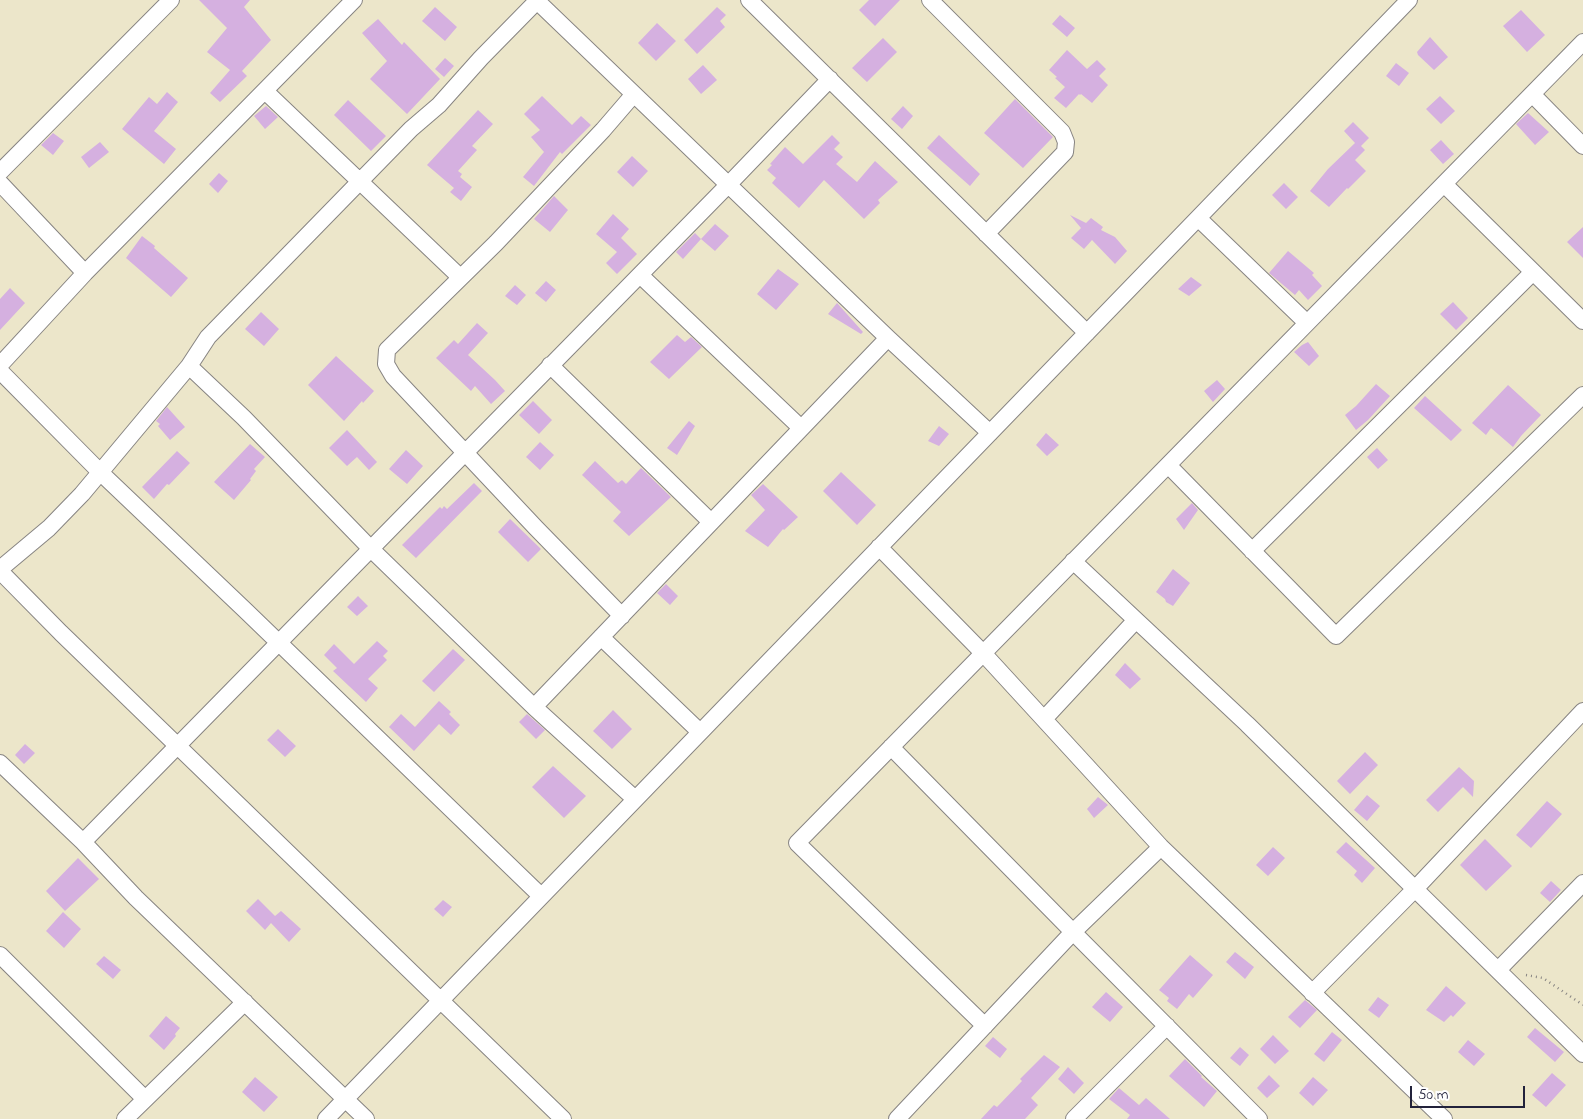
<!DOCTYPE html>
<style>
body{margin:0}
#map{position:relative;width:1583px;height:1119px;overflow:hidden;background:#ece6ca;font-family:"Indie Flower",sans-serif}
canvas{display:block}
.scale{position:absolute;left:1410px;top:1086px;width:115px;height:22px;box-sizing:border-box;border:2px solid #22223b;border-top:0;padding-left:6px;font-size:15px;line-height:18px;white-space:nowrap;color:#22223b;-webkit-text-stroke:4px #fff;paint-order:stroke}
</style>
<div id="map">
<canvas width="1583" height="1119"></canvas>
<div class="scale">50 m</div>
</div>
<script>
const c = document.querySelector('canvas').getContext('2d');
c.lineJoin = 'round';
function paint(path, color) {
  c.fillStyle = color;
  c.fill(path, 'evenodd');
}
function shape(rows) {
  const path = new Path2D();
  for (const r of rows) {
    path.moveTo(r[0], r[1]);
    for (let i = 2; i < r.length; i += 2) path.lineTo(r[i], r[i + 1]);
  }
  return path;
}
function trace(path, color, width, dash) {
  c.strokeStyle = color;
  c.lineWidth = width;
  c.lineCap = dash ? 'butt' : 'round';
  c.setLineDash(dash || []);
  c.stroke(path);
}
paint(shape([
 [199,0,250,0,244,7,271,40,242,71,247,76,220,102,210,93,230,70,207,52,227,28],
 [869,0,900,0,875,26,859,10],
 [435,7,457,27,445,41,422,21],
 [717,7,726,15,720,21,725,27,697,54,684,40],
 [1521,10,1545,35,1527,52,1503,26],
 [1060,15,1075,28,1067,37,1052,24],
 [378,19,402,45,404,42,440,79,407,114,370,79,387,61,362,33],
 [657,23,676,41,656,61,638,43],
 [1430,37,1448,57,1434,70,1418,55,1417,52],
 [883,38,897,52,867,82,852,68],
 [1067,50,1087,69,1097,60,1106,69,1099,76,1108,85,1092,103,1081,94,1080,95,1079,94,1066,108,1054,98,1065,87,1055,78,1057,77,1049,70],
 [445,58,454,66,444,77,435,69],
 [1396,63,1409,73,1399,86,1386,76],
 [703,65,717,80,701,94,688,79],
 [167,92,178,102,154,131,176,149,164,164,122,129,149,97,157,104],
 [542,96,572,125,581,116,591,125,562,154,560,152,534,186,523,177,544,152,531,137,540,130,524,114],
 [1440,96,1455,111,1441,124,1426,109],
 [1015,99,1053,137,1023,168,984,133],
 [348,100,386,136,371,151,334,115],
 [266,106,278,117,265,129,254,116],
 [903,106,913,116,902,129,891,119],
 [478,110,493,124,472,146,477,150,458,171,462,174,460,177,472,187,461,201,450,192,454,188,427,165],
 [1528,113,1549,132,1535,145,1516,124],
 [1353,122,1369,138,1361,146,1365,150,1355,160,1366,171,1348,189,1347,188,1329,207,1310,191,1328,169,1355,143,1344,131],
 [53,133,64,141,53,155,41,145],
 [832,135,840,143,834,149,843,157,836,164,857,182,875,161,898,182,878,200,880,203,864,219,824,180,799,208,772,183,776,178,767,170,772,165,770,164,785,147,803,164],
 [939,135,980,174,970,186,927,148],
 [1441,140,1454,154,1443,164,1430,150],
 [100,142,109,152,89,168,81,157],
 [632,156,648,171,633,187,617,172],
 [219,173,228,181,218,193,209,184],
 [1284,183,1298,197,1286,209,1272,195],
 [554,196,568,210,550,232,534,219],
 [613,214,629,229,621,238,637,254,617,274,606,263,617,252,596,234],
 [1070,215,1086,223,1091,218,1103,227,1101,230,1115,237,1127,251,1115,264,1092,240,1084,249,1071,238,1081,228],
 [715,224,729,236,715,251,701,239],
 [1583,227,1583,258,1567,242],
 [695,233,701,239,683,259,676,252],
 [142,236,155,246,154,248,188,278,171,297,126,258],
 [1288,251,1314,273,1312,275,1322,286,1308,300,1299,290,1295,295,1269,273],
 [778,269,799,284,776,310,757,294],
 [1191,277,1202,285,1189,296,1178,289],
 [546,281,556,290,546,302,535,293],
 [515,285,526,295,517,305,505,296],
 [10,288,25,303,0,330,0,299],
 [1453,302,1468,318,1456,330,1440,314],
 [837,303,863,332,861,334,828,314],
 [261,312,279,329,264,346,245,329],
 [477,323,488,333,468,355,495,380,505,391,491,404,475,386,471,391,436,358,454,340,458,344],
 [677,335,685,342,691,337,702,347,669,379,650,362],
 [1308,342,1319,356,1309,366,1294,352,1302,345],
 [336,356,374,391,363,403,362,401,344,421,308,385],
 [1217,380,1225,389,1213,402,1204,391],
 [1376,384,1390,396,1368,420,1356,430,1345,415,1356,406],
 [1508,385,1541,415,1521,436,1513,447,1491,428,1486,435,1472,423],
 [1425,396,1462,430,1451,441,1414,408],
 [533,401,552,420,539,434,519,415],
 [167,407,185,427,170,440,158,426,160,424,156,421],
 [689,421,695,426,677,455,667,448],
 [939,426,949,434,939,446,928,441],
 [347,430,377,462,369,470,357,457,347,466,329,448],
 [1046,433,1059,445,1047,456,1036,445],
 [540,442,554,455,540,470,526,457],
 [250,444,265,457,254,469,256,471,250,479,251,480,234,500,214,482],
 [1377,448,1388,460,1378,469,1367,457],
 [406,450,423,466,407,484,389,469],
 [177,451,190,463,169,485,167,484,154,499,142,487],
 [595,461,618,483,622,480,626,484,641,468,671,497,629,536,613,521,621,512,582,475],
 [841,472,876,505,857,525,823,491],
 [474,483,482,491,416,558,402,545,440,507,442,509,444,506,447,509],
 [763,484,798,517,784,530,783,529,768,547,745,531,765,510,751,495],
 [1192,503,1198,510,1184,530,1176,519],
 [510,519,541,549,528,562,498,532],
 [1173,569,1190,583,1173,606,1166,602,1165,599,1156,592],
 [666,584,678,596,670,605,657,593],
 [358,596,368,606,357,616,347,607],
 [377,641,388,651,383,656,387,660,368,679,378,688,366,702,333,671,337,668,324,655,334,644,354,664],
 [453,649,465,660,434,692,422,681],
 [1125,663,1141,679,1130,689,1115,675],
 [439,701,451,712,449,714,460,725,451,735,439,724,414,751,389,727,401,714,415,727],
 [613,710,632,729,612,749,593,731],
 [527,714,545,730,536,739,519,722],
 [278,729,296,746,285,757,267,740],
 [25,744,35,753,24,764,15,755],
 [1365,752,1378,765,1350,794,1337,781],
 [553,766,586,796,564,818,532,787],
 [1459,767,1474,781,1473,797,1463,787,1438,812,1426,800],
 [1367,795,1380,806,1367,821,1354,810],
 [1098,797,1108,805,1094,818,1087,809],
 [1547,801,1562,814,1531,848,1516,835],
 [1485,839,1512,866,1486,891,1460,865],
 [1346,842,1375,868,1362,883,1354,875,1357,871,1336,852],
 [1273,847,1285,858,1268,876,1256,865],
 [78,858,99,879,65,911,46,891],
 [1551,881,1561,890,1550,902,1540,893],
 [258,899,275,916,281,911,301,929,289,942,271,923,265,930,246,911],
 [443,900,452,907,443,917,434,909],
 [63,912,81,929,64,948,46,931],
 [1235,952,1254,967,1245,979,1226,962],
 [1190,955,1213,975,1193,998,1189,994,1177,1009,1167,1001,1169,998,1159,990],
 [104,956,121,970,113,979,96,964],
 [1446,986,1466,1003,1453,1017,1451,1015,1444,1022,1426,1010],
 [1106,992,1123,1007,1110,1022,1092,1007],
 [1378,997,1389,1005,1379,1018,1368,1010],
 [1305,1000,1317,1010,1300,1028,1288,1017],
 [166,1016,180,1028,175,1034,176,1036,164,1050,149,1036],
 [1535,1028,1564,1052,1555,1062,1527,1037],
 [1332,1032,1342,1040,1324,1062,1314,1054],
 [1273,1035,1289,1051,1275,1064,1260,1049],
 [993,1037,1007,1049,1000,1058,985,1046],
 [1468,1040,1485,1054,1474,1066,1458,1052],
 [1240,1047,1249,1055,1240,1066,1230,1058],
 [1044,1055,1060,1067,1031,1098,1038,1105,1025,1119,981,1119,994,1105,997,1107,1022,1081,1020,1079],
 [1185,1059,1202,1076,1201,1077,1217,1091,1204,1107,1169,1076],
 [1068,1067,1084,1083,1074,1094,1058,1079],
 [1552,1073,1566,1085,1546,1107,1532,1095],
 [1269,1075,1280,1086,1267,1098,1257,1088],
 [255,1077,278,1097,264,1112,242,1092],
 [1313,1077,1328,1090,1313,1106,1299,1093],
 [1119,1088,1139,1105,1146,1098,1170,1119,1127,1119,1130,1115,1109,1099]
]), '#d5b0e0');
const minor = shape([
 [749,0,1087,333],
 [930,0,1062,132,1066,142,1065,152,986,234],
 [537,1,888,338,990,433],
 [265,91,460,277],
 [1532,94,1583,146],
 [0,172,171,0],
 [0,183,85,273],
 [1444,184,1583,321],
 [1198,218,1307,323],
 [640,275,801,428],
 [0,365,85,273,354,0],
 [550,365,711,522],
 [189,366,244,418,371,549,534,707,635,799],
 [0,371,101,473,246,611,541,896],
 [1168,465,1336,636,1583,395],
 [879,547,983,653,1161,847,1444,1119],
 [1252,551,1533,272],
 [1073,561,1247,724,1583,1054],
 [0,569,49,528,82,494,189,366,208,337,411,129,439,105,481,58,538,0],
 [0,571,61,633,563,1119],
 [622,616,536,528,393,376,386,364,387,350,496,243,603,130,634,94],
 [601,637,700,732],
 [534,707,888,338],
 [1044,719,1136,620],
 [891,747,1073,932,1259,1119],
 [0,763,83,842,136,898,366,1119],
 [83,842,729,184,830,79],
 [0,955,145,1099],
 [1498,970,1583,883],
 [1312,993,1415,889,1583,711],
 [985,1026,797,843,1583,42],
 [125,1119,245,1002],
 [326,1119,1409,0],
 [897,1119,1073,932,1161,847],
 [1074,1119,1167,1026]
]);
trace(minor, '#878482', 18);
trace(shape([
 [1526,975,1543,978,1583,1005]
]), '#878482', 2.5, [1, 4]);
trace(minor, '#fff', 16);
</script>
